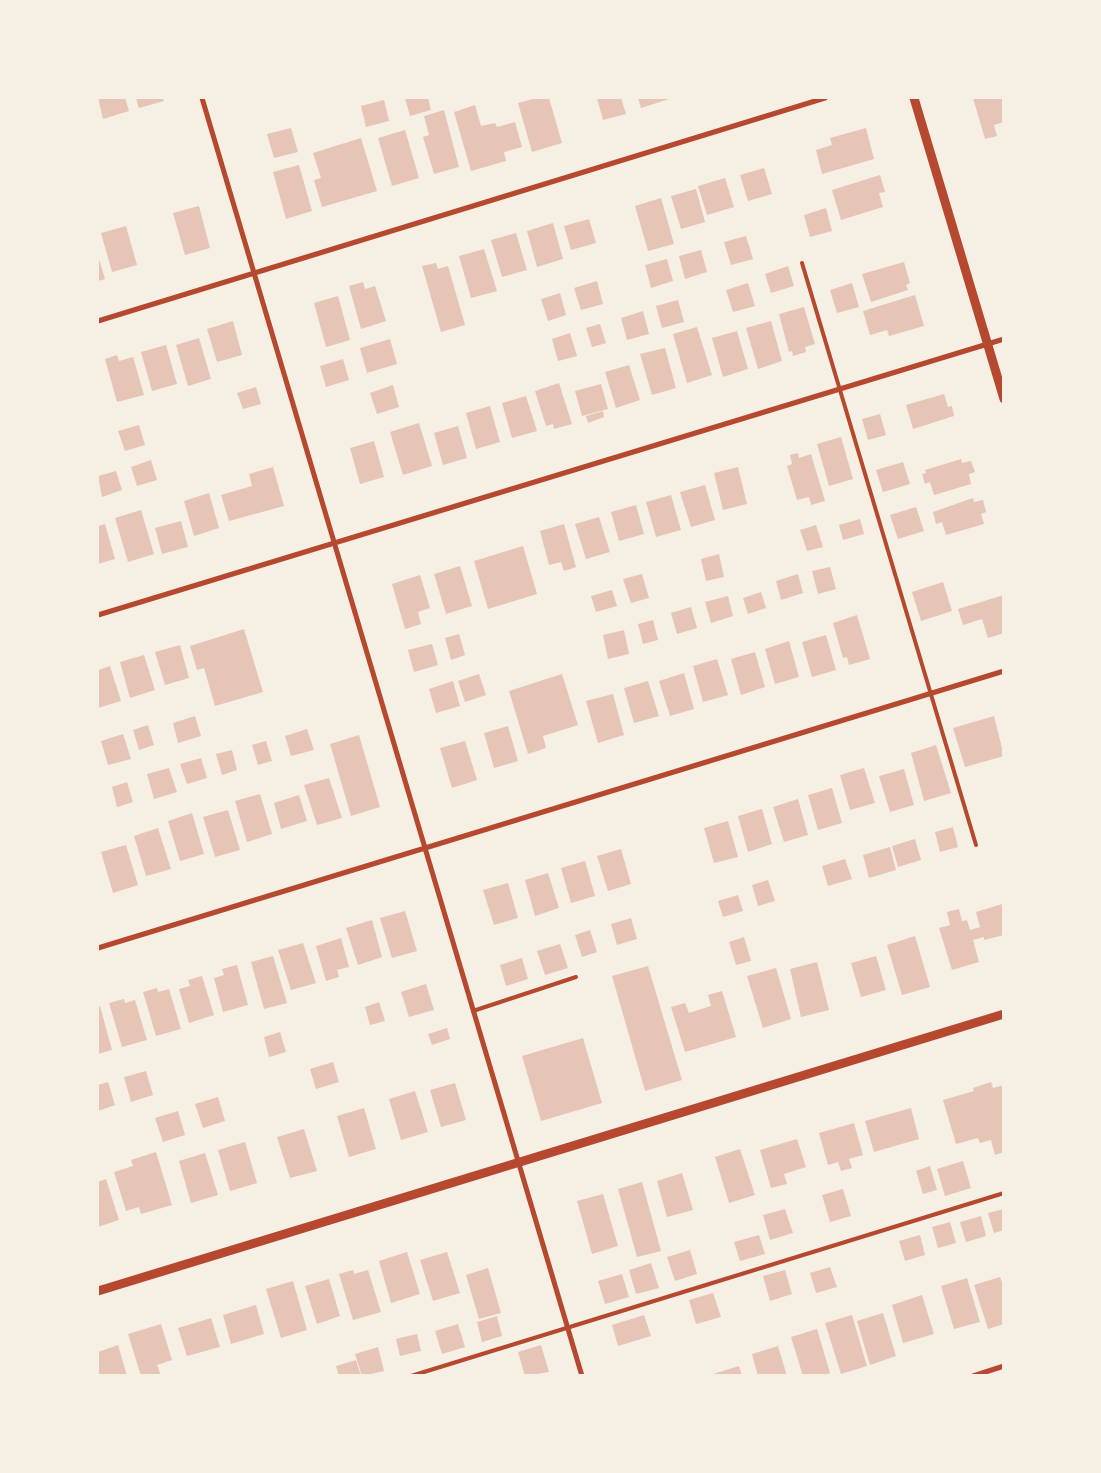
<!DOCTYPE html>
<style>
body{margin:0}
#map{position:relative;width:1101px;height:1473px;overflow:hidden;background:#f6efe4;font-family:"DejaVu Sans",sans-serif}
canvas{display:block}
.frame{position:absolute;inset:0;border:99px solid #f6efe4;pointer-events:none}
</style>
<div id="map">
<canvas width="1101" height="1473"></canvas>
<div class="frame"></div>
</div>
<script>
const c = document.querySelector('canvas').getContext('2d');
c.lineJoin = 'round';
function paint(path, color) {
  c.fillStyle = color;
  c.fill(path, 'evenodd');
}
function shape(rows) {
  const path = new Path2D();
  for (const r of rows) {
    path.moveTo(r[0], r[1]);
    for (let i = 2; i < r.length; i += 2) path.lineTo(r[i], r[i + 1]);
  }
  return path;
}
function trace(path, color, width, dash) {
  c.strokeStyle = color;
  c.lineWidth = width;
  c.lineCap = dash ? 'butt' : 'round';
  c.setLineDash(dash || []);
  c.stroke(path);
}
paint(shape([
 [98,98,125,98,129,111,103,119],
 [136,98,163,98,164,101,139,108],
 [405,98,428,98,431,110,410,116],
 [537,98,549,98,562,143,532,152,518,103],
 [597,98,621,98,626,114,603,120],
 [638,98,668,98,669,99,641,108],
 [973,98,1004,98,1004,122,994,125,997,136,985,139],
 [384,100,389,121,366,127,361,106],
 [475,105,481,126,495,123,497,127,515,122,522,147,504,152,506,161,471,171,454,112],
 [444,110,459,167,434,174,423,137,429,135,424,116],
 [291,128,298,152,274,158,267,134],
 [866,128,874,159,822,174,816,150,832,145,830,138],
 [405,130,419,178,392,186,378,138],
 [361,138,377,191,322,207,314,180,321,178,313,153],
 [299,165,312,211,286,219,273,172],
 [764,168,772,194,748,201,740,175],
 [880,175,885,192,879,193,883,207,841,220,832,190],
 [725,178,734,207,707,215,698,186],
 [696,189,705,222,681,229,671,196],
 [661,198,674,244,648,251,635,206],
 [199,206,210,248,185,255,173,213],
 [826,208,832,231,810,237,804,215],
 [589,219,596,243,571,250,564,226],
 [553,223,563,259,537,267,527,231],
 [126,226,137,265,112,272,101,233],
 [516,233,527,270,502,277,491,240],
 [746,236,753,259,731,265,724,242],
 [484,249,497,291,471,298,459,256],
 [701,250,707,272,685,279,679,256],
 [98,256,105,279,98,281],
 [667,259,673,281,651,288,645,265],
 [904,262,910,283,906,285,908,290,871,302,862,274],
 [436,263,438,269,448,266,465,325,441,332,422,266],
 [788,266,794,286,771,293,765,274],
 [597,281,603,304,581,310,574,288],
 [363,282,365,289,375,286,386,321,361,329,349,286],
 [748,283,755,306,733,312,726,290],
 [852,283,859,307,837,313,830,290],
 [560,293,566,315,548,321,541,299],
 [915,295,924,326,889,336,887,330,870,335,863,311],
 [338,296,350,340,326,347,314,303],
 [678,300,684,322,662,328,656,306],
 [804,307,815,344,805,347,806,352,793,356,792,351,789,352,779,314],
 [643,311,649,334,627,340,621,318],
 [233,321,242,355,217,362,207,329],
 [771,321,782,361,758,369,746,328],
 [600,324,606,343,592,347,586,328],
 [697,327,712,375,687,383,673,334],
 [737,331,748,369,723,377,712,338],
 [570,333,577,356,558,361,552,339],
 [199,338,211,379,188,386,176,345],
 [390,339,397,364,367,373,360,348],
 [166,345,177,384,152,391,141,352],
 [665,348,676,388,652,395,640,354],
 [117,355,119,361,133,357,144,395,117,402,105,359],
 [343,359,349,380,326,387,320,366],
 [629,365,640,400,616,408,605,372],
 [559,383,572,424,554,429,553,424,546,426,535,391],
 [601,384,608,409,582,416,575,391],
 [393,385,399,407,377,414,370,393],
 [256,387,261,404,243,409,237,393],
 [944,394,948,407,952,406,954,416,913,429,906,405],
 [526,396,537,431,512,438,502,403],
 [490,406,500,442,476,449,466,413],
 [603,411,604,417,588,423,586,416],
 [880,414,886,435,868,440,862,419],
 [419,423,432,466,403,475,390,432],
 [139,425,145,445,125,451,118,431],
 [458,426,467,458,443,465,434,433],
 [841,437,853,479,829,486,817,444],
 [374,441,384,477,360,484,350,448],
 [798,453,799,458,811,454,825,501,811,505,809,497,797,500,787,466,792,464,790,455],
 [961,459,962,463,971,461,975,472,969,474,971,484,934,495,930,482,925,484,922,474,926,473,925,470],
 [151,460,157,480,137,486,131,467],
 [903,462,910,484,883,492,876,470],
 [273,467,284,506,229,521,221,495,252,486,249,474],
 [738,467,747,504,723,510,714,473],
 [116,471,122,490,102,497,98,476],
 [705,485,715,520,691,527,680,492],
 [209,493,219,528,194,536,184,501],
 [671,495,681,530,656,537,646,502],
 [973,498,974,502,983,500,986,512,981,514,984,524,946,535,942,522,936,524,933,512],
 [636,505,644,534,619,541,611,512],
 [916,507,924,531,898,539,890,515],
 [141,510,154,554,128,562,115,518],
 [599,517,610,552,586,559,575,524],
 [860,519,864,534,843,540,839,525],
 [181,521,188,547,162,554,155,528],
 [105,524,115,559,98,564,98,526],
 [564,524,576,567,564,571,561,562,549,565,540,531],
 [816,525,823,547,807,551,800,530],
 [523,546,537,594,488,609,474,561],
 [719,554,724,577,706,581,701,559],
 [460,566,472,606,446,614,434,574],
 [830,567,836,589,818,594,812,571],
 [642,574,649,598,631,603,623,579],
 [798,574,803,593,781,600,776,581],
 [420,575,430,608,418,612,421,624,405,629,392,584],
 [943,582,952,611,921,621,912,592],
 [612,590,617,606,596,612,591,596],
 [761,592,766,608,748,614,743,598],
 [1004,595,1004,633,988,638,982,619,963,625,958,609],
 [728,596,733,616,711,623,705,602],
 [691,607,697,628,677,634,671,613],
 [857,615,870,659,849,665,847,657,843,658,833,623],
 [653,620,658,640,643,644,638,624],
 [244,629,263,692,215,706,204,668,197,670,190,646],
 [624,630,629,654,608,659,603,635],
 [459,634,465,655,451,660,445,638],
 [826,635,836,670,812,677,802,642],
 [789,641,799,677,775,684,765,649],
 [432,644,438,665,414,672,408,650],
 [180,645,189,678,165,685,155,652],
 [755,652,765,687,741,695,731,659],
 [144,655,155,690,130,698,120,662],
 [717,659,728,695,703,702,693,666],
 [110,666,121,701,98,708,98,670],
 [684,673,694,709,670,716,659,681],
 [479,674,486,695,465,702,458,681],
 [562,674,578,725,543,736,546,748,528,754,509,691],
 [453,681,460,706,436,713,429,689],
 [648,681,659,716,634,723,624,688],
 [613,694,624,735,598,743,586,701],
 [195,716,201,736,178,743,173,723],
 [994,716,1004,756,965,767,953,728],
 [148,725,154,745,139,750,133,730],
 [508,726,518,761,494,768,484,733],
 [307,729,314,750,291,756,285,736],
 [123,734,131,759,108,765,101,741],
 [359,735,380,807,351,816,330,744],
 [266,741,272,761,258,765,252,745],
 [465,741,477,780,452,788,440,748],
 [936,745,951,793,924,801,911,753],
 [232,750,237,770,222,775,216,754],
 [201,758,207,778,187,784,180,764],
 [169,768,177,792,154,799,147,774],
 [864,768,875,803,850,810,840,775],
 [904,769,914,805,890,812,879,776],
 [329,778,342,818,317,825,304,785],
 [127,782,133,802,117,807,112,787],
 [832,788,842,823,818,830,808,795],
 [260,794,272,834,247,842,235,801],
 [299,795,307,821,281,829,274,803],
 [798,799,808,835,784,842,773,807],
 [762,809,772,844,748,852,738,816],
 [228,810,240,850,215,857,203,817],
 [192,813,204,854,180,861,168,821],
 [728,821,738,857,714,863,704,828],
 [953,827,958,847,940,852,935,832],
 [158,828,171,869,146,876,134,836],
 [915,839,921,860,898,867,892,846],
 [126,845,138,885,113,893,101,852],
 [890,847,896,870,869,878,863,855],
 [621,849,631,884,608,891,597,856],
 [845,859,852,879,828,886,822,866],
 [585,861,595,896,571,903,561,868],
 [548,873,559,908,535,916,525,880],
 [768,880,775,901,758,906,752,885],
 [508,883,518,918,494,925,483,890],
 [738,895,743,911,723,917,718,901],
 [1002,904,1004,935,984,940,984,937,973,940,979,962,952,970,939,928,950,925,947,912,959,909,962,921,967,920,970,930,980,927,976,912],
 [405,911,417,951,392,958,380,918],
 [631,918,637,939,617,945,611,924],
 [372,920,382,957,358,965,346,928],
 [590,930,597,952,582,957,575,935],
 [915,936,930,987,902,995,887,945],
 [744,937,751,961,736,965,729,942],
 [341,938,349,967,337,970,339,977,326,981,316,946],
 [303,943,316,983,291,990,278,950],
 [560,944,568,968,545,975,537,951],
 [273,956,287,1003,264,1009,251,962],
 [876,956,886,990,861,997,851,963],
 [522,958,528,979,506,986,500,965],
 [817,962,829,1010,801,1017,790,969],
 [237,965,248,1005,223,1012,214,978,224,975,222,969],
 [648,966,682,1080,645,1091,612,976],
 [776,968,791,1019,763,1028,747,976],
 [202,976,214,1015,189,1023,179,989,190,986,188,980],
 [426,984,434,1010,409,1017,401,992],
 [157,988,158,992,169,989,181,1029,156,1036,143,992],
 [722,991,736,1037,685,1052,671,1007,685,1003,689,1013,711,1006,708,995],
 [124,999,125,1003,135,1000,147,1040,122,1047,109,1003],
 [379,1002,385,1021,370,1025,365,1007],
 [98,1006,100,1006,112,1050,98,1054],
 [447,1028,450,1039,432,1045,428,1034],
 [280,1032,286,1052,269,1057,264,1037],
 [583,1038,602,1103,541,1121,522,1056],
 [333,1062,339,1082,316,1089,310,1069],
 [146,1071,153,1095,131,1102,124,1077],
 [108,1082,115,1105,98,1111,98,1085],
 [991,1082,993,1088,1004,1085,1004,1152,995,1155,991,1140,980,1143,978,1138,956,1144,943,1100,974,1091,973,1088],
 [455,1083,466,1120,441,1127,430,1090],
 [415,1091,428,1132,401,1140,389,1099],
 [218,1097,225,1121,203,1128,195,1104],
 [364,1108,376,1149,349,1157,337,1116],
 [911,1108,919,1139,874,1152,865,1121],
 [178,1111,185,1135,163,1142,155,1118],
 [854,1123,863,1155,849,1159,852,1168,841,1171,838,1162,828,1165,819,1133],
 [304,1129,317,1171,290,1178,277,1137],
 [797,1139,806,1167,784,1174,787,1184,771,1188,760,1150],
 [245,1142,257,1183,230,1191,218,1150],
 [740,1149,755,1195,729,1203,715,1157],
 [156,1152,172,1205,141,1214,139,1207,126,1211,114,1172,133,1166,131,1160],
 [205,1153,218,1195,191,1203,179,1161],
 [963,1161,971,1188,945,1196,937,1169],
 [930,1166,937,1190,923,1194,916,1171],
 [682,1173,693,1210,667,1217,657,1181],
 [106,1179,119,1220,98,1227,98,1182],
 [642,1182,661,1251,637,1257,618,1189],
 [843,1189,851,1216,830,1222,822,1195],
 [603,1194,618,1246,592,1254,577,1201],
 [785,1209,793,1233,770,1240,763,1215],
 [1004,1209,1004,1230,994,1233,988,1213],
 [981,1216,986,1236,966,1242,960,1222],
 [950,1222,956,1243,938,1248,932,1227],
 [759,1235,765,1254,740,1261,734,1242],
 [920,1235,925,1255,905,1261,899,1241],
 [690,1250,697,1274,675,1281,667,1257],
 [407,1252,420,1294,391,1303,379,1261],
 [447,1252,460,1293,433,1301,420,1260],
 [651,1263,659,1288,636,1294,629,1270],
 [830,1267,837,1287,816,1293,810,1273],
 [488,1268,501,1313,479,1319,466,1275],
 [353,1270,354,1274,368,1270,381,1312,353,1320,339,1274],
 [785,1270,792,1294,770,1301,763,1276],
 [622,1274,629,1297,605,1304,598,1281],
 [1000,1277,1004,1288,1004,1324,988,1329,974,1285],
 [967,1278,980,1322,954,1329,941,1286],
 [329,1279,340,1316,317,1324,305,1286],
 [293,1281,307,1330,281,1338,266,1289],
 [713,1293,721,1317,696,1324,689,1300],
 [922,1295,934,1334,903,1343,892,1305],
 [256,1305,264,1334,231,1344,223,1315],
 [883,1313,896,1356,870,1365,857,1321],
 [644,1315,651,1336,618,1346,612,1325],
 [852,1315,867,1366,841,1374,825,1323],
 [497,1316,502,1336,482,1342,477,1322],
 [211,1318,220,1347,187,1356,178,1328],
 [161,1324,172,1360,157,1365,161,1376,141,1376,128,1334],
 [458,1324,465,1347,442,1354,435,1331],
 [817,1329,830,1373,822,1376,803,1376,791,1337],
 [417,1334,421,1351,400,1356,396,1339],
 [118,1345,127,1376,98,1376,98,1352],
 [541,1345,549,1372,525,1376,518,1352],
 [778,1346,787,1376,758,1376,752,1354],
 [378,1347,384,1371,362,1376,355,1354],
 [356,1360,361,1376,339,1376,336,1366],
 [739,1366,742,1376,714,1376,713,1374]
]), '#e6c5b7');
trace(shape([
 [802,263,976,845],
 [473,1011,576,977],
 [411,1376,1004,1193]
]), '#b5482f', 4);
trace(shape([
 [202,98,582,1376],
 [98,321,825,98],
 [98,615,1004,339],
 [98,948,1004,671],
 [973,1376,1004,1366]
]), '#b5482f', 5);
trace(shape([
 [914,98,1004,399],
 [98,1291,1004,1014]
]), '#b5482f', 9);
</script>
